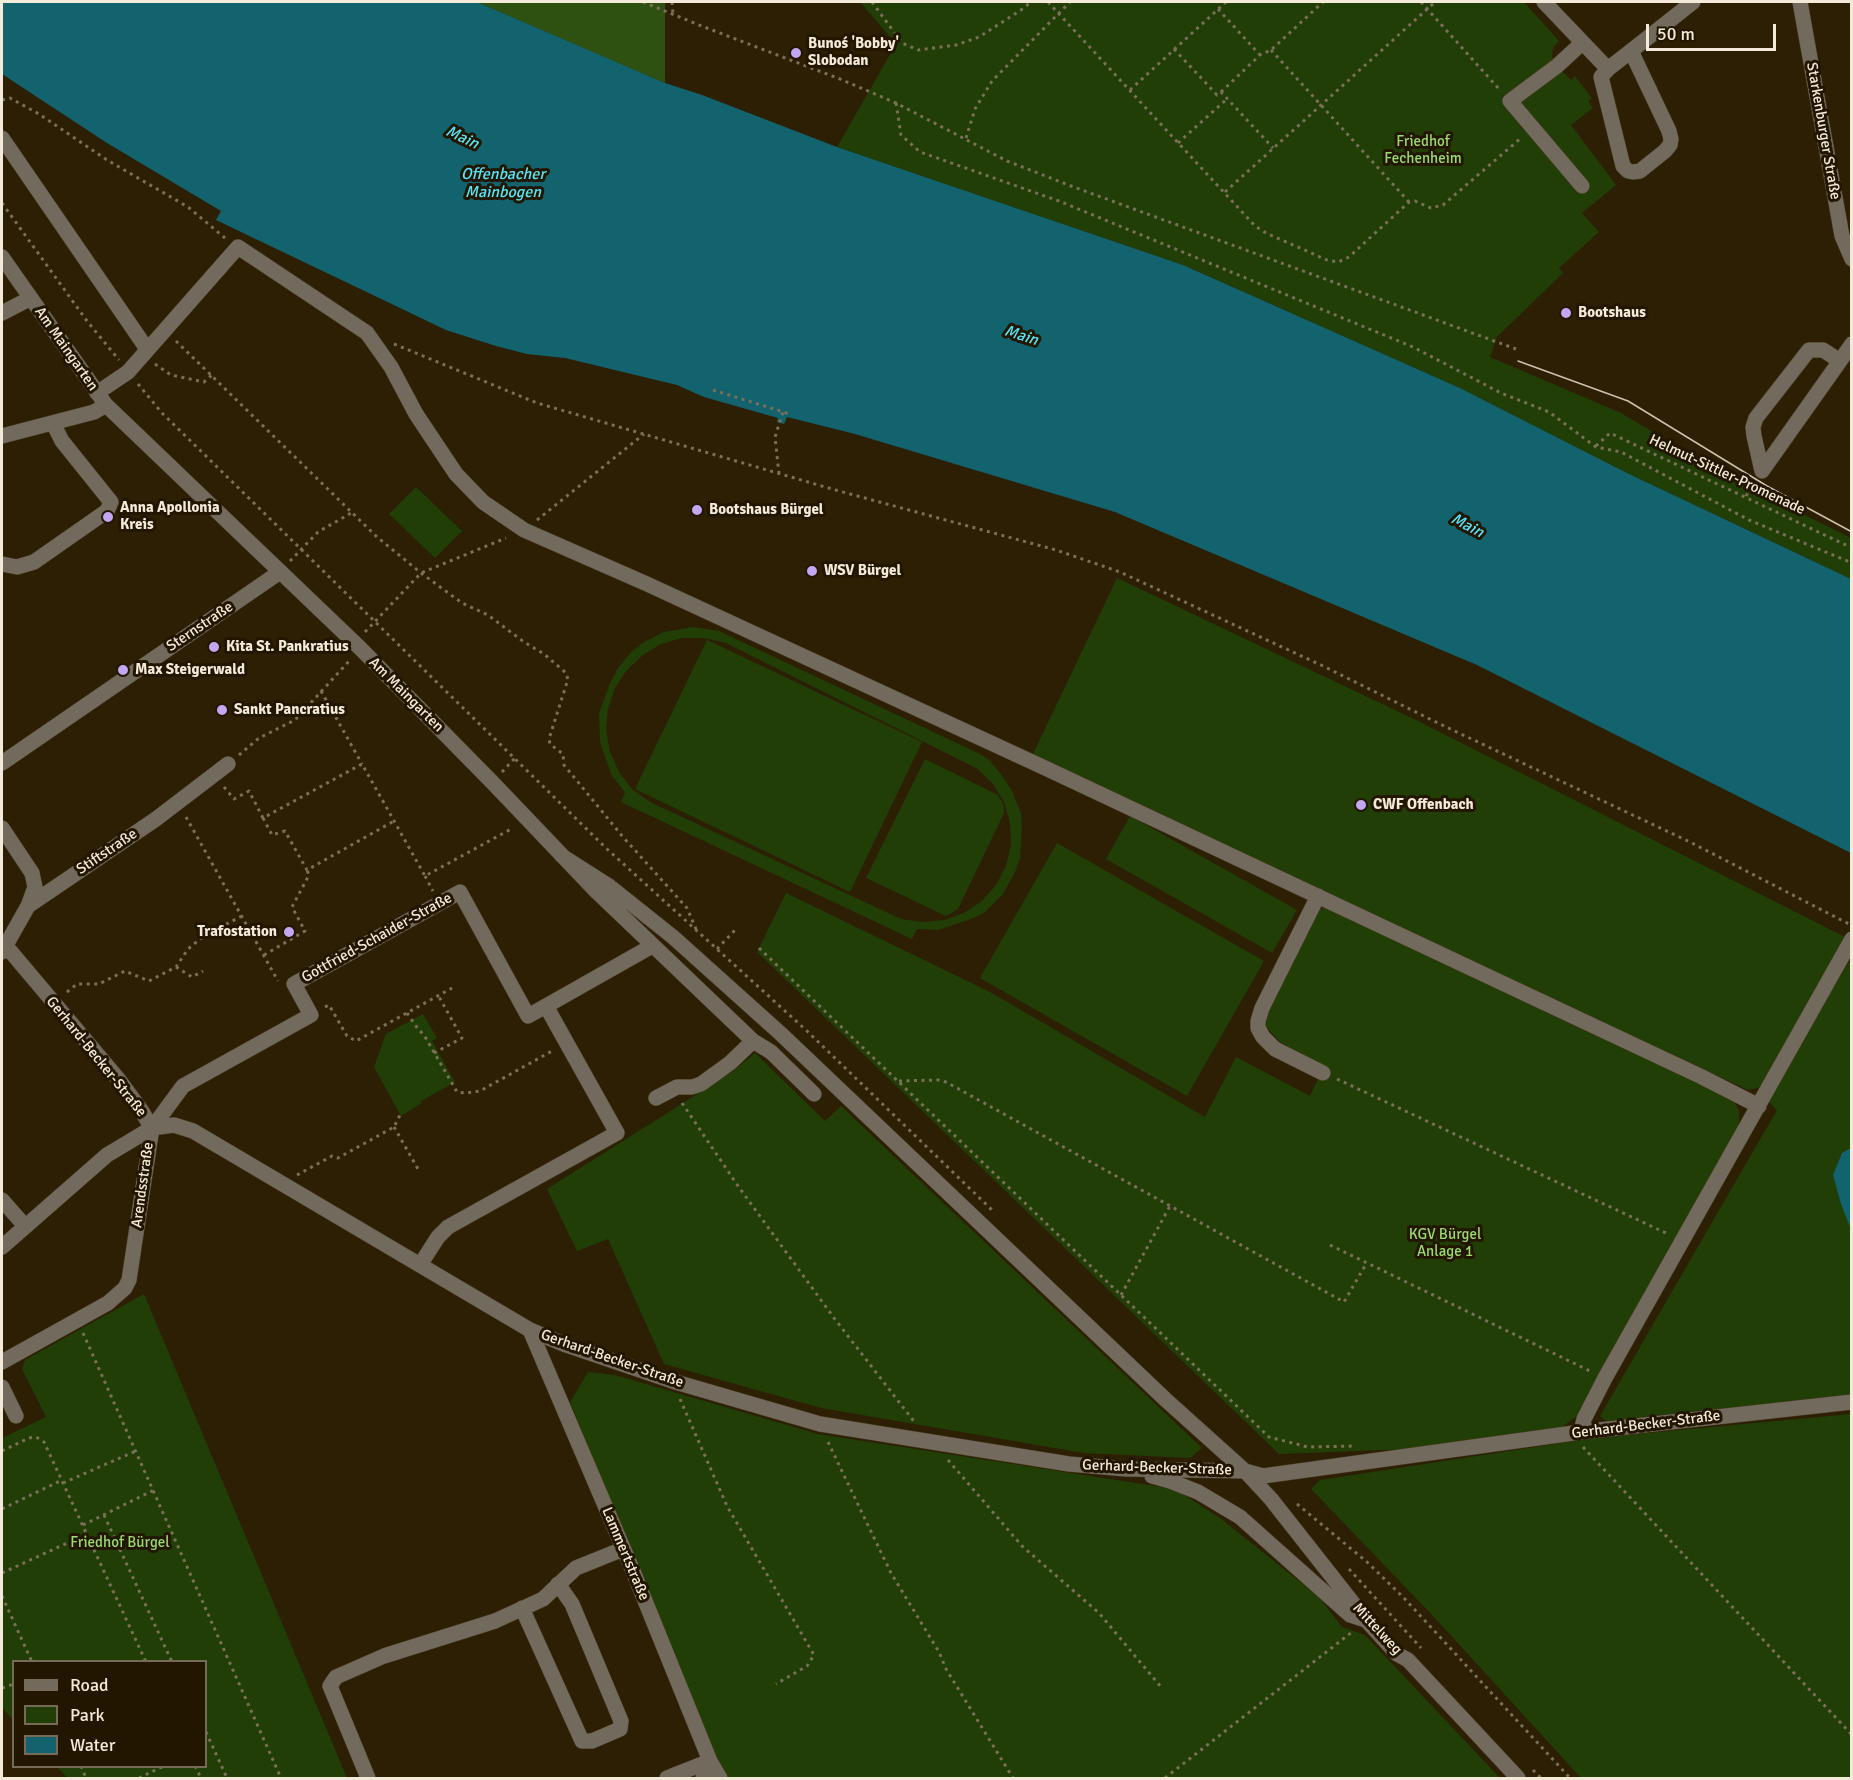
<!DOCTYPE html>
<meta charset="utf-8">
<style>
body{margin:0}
#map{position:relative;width:1853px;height:1780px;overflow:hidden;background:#2d1f04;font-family:Signika,sans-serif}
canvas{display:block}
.frame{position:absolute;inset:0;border:3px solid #f3eada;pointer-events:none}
.legend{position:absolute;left:12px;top:1660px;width:195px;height:108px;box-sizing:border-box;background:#231600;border:2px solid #766b57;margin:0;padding:8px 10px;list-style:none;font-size:18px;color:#f3eada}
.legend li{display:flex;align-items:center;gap:12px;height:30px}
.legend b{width:30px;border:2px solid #766b57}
.scale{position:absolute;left:1646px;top:24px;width:130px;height:27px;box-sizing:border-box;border:3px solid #f3eada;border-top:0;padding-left:8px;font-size:18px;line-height:21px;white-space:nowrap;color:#f3eada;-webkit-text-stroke:4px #231600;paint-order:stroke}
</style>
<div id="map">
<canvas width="1853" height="1780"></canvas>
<div class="frame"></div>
<ul class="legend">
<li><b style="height:8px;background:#716a5d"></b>Road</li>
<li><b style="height:16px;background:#203e05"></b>Park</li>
<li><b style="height:16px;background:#12636e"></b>Water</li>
</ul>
<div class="scale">50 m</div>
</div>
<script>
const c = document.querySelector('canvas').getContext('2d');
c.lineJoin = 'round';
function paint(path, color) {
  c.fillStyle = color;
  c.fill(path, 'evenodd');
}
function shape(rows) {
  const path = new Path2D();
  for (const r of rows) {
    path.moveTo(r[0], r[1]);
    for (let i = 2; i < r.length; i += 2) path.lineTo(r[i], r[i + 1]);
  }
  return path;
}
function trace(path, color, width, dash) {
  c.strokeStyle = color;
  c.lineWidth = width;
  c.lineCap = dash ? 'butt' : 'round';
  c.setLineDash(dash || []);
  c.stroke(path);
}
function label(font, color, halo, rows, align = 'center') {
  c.font = font + ' Signika,sans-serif';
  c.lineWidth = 6;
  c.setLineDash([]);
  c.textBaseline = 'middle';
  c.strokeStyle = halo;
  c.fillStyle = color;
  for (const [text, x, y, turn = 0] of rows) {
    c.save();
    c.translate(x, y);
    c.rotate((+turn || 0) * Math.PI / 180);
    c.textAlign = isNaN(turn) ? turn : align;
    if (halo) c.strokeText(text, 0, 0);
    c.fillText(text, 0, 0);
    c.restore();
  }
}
paint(shape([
 [860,2,1524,2,1559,41,1553,48,1552,56,1557,66,1571,80,1575,76,1592,98,1588,101,1593,108,1571,125,1616,185,1582,213,1599,232,1559,268,1563,273,1497,337,1490,357,1621,413,1738,482,1851,538,1851,579,1627,473,1460,388,1183,265,837,147,896,44],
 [416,487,462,531,435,558,389,514],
 [1117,578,1418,721,1845,937,1761,1087,1748,1090,1032,756],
 [693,627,719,631,980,754,990,761,1001,774,1012,791,1021,813,1022,826,1020,859,1015,872,1003,894,985,912,974,918,938,930,917,929,912,939,621,802,625,793,611,774,600,742,599,713,610,683,618,668,632,651,644,642,664,632],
 [682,638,704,638,726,643,978,769,993,784,1004,802,1010,823,1011,845,1006,866,996,885,982,901,964,913,944,920,922,922,901,919,650,802,632,789,619,772,610,752,606,730,608,709,615,688,627,670,643,655,661,644],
 [707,640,922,742,850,892,635,789],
 [925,759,998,795,1003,804,1004,813,958,909,946,916,866,878],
 [1130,816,1297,910,1272,953,1106,859],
 [1057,843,1264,961,1187,1096,980,978],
 [786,893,990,992,1205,1117,1236,1057,1310,1096,1324,1066,1280,1042,1261,1021,1315,911,1327,907,1727,1094,1734,1101,1739,1111,1739,1122,1736,1134,1578,1415,1557,1431,1410,1449,1279,1454,757,952],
 [1851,958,1851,1398,1608,1422,1600,1416,1777,1110,1767,1100],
 [423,1014,437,1038,432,1041,455,1082,421,1101,422,1103,401,1116,374,1067,386,1034],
 [755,1053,825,1121,841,1106,1202,1448,1190,1458,1084,1453,821,1408,664,1364,608,1239,577,1251,547,1189,732,1072],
 [144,1294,347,1778,68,1778,57,1767,206,1766,206,1662,14,1662,13,1720,2,1707,2,1438,46,1417,22,1369,25,1360],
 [588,1372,615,1375,818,1434,1175,1489,1220,1518,1319,1597,1342,1627,1365,1635,1500,1778,726,1778,720,1768,570,1402],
 [1851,1414,1851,1778,1581,1778,1434,1617,1311,1489,1320,1480,1594,1438]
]), '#203e05');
paint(shape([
 [477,2,665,2,665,83,592,52]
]), '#2e5011');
paint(shape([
 [2,2,477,2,665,83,702,95,837,147,1183,265,1460,388,1627,473,1851,579,1851,853,1477,665,1115,512,855,434,787,417,784,424,777,422,778,418,704,397,677,385,565,358,527,354,496,346,446,330,216,220,221,211,107,143,2,74],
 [1851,1148,1851,1229,1841,1204,1833,1175,1842,1153]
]), '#12636e');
const minor = shape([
 [1544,2,1608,69],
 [1800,2,1842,236,1852,259],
 [1631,51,1669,131,1671,139,1670,145,1665,151,1640,171,1633,172,1628,171,1623,166,1601,77,1608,69,1631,51,1693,2],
 [2,138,147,349],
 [1582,186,1510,101,1557,66,1582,43],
 [2,257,106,405,361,649,492,782,595,890,753,1041,771,1052,814,1094],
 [2,313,31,298],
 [97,393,128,372,238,247,367,333,391,367,416,414,456,474,483,502,524,530,647,584,1043,767,1700,1076,1759,1106],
 [2,436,94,412,106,405],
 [1762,471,1754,436,1753,427,1756,418,1809,350,1823,350,1840,361],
 [1762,471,1852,344],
 [2,564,17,567,34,562,107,511,111,502,62,441,53,423],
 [2,763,280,572],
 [2,828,32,873,35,887,28,906],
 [562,856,609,886,673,937,781,1034,1166,1400,1245,1471,1271,1499,1367,1621,1397,1654,1408,1660,1518,1778],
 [1318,896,1262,1008,1258,1021,1258,1028,1263,1037,1275,1049,1323,1073],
 [6,946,119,1080,141,1110,152,1128,174,1125,193,1131,530,1330,566,1345,672,1381,820,1424,1069,1464,1126,1469,1245,1471,1263,1476,1581,1432,1852,1402],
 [2,952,28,906,156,819,228,764],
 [656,1098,677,1087,692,1087,701,1084,730,1063,753,1041],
 [2,1200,25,1226],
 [2,1247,107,1155,152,1128],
 [420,1265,438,1237,448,1227,617,1133,546,1006,652,946],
 [530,1330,633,1571,710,1761,720,1778],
 [2,1362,108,1303,125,1288,129,1280,152,1128,183,1086,311,1015,294,984,460,892,528,1016,546,1006],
 [2,1387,16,1416],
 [1581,1432,1584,1419,1605,1378,1852,939],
 [1152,1476,1170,1481,1198,1492,1240,1517,1350,1615,1362,1619],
 [522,1608,582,1741,592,1741,620,1729,621,1721,572,1604,558,1584],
 [368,1778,330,1686,336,1677,384,1656,495,1621,543,1599,576,1568,623,1549],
 [667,1778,710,1761],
 [703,1778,710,1761]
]);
trace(minor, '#493b22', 16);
trace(shape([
 [643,2,699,25,840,79,896,103,1007,161,1071,186,1516,349],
 [672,2,673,14],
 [872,2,902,43,918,50,956,45,979,37,1021,10,1031,2],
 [1048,2,1255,226,1266,233,1327,260,1338,262,1349,257,1409,202,1415,201,1431,208,1443,205,1521,138],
 [1421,2,1499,89],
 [1218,9,1260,55],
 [1174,49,1217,95,1221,92,1273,148],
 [1271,50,1409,202],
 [1130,90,1226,2],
 [1221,92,1260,55,1271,50,1323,2],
 [2,100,10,98,39,114,107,160,188,207,225,238],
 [896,103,901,135,920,152,1059,201,1413,347,1501,393,1549,412,1596,447,1621,452,1749,520,1852,563],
 [966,138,975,109,992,81,1070,2],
 [1178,143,1227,99],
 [1225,192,1435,2],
 [2,203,87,321,119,360],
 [176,341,377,537,421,573,462,603,488,615,524,642,544,654,565,672,568,679,549,739,550,744,563,754,564,765,623,837,687,908,696,929],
 [394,344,537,403,839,491,1056,550,1120,572,1323,666,1444,726,1690,842,1849,924],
 [155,364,171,375,204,382,212,375],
 [138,384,162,413,607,849,807,1031,993,1211],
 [713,390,790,414],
 [1596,446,1610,433,1852,548],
 [779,474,775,437,783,412],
 [1739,479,1752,487],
 [1746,496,1754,482],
 [537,520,644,434],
 [290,561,318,532,351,513],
 [365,632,421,573,506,538],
 [321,691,362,764],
 [239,755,259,738,295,720,351,659],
 [502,772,515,758],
 [224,787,234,799,249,791,263,818,362,764,425,876,513,828],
 [186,817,278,981],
 [263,818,272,835,285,831,307,870,394,821],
 [425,876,433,891],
 [759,948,1269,1437,1308,1447,1355,1446],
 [717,949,737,928],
 [264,955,305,931,292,907,309,875,307,870],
 [176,967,192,977,203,971],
 [67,992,77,984,99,984,125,971,149,981,176,967,188,949,205,935,242,916],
 [325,1007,329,1005,347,1036,356,1041,452,988],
 [407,1013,418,1029,424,1035,457,1092,466,1093,480,1091,552,1051],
 [434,1053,462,1038,438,995],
 [1337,1079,1668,1234],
 [899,1081,938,1080,946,1082,1344,1302,1366,1264],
 [682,1103,738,1186,834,1318,916,1424],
 [394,1127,418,1169],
 [297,1175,332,1156,338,1158,394,1127,400,1115],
 [1330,1245,1590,1371],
 [1121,1295,1170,1206],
 [83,1333,281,1778],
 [680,1399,727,1506,814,1655,807,1666,776,1684],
 [828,1442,891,1573,939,1652,946,1669,1013,1778],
 [1583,1447,1852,1735],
 [2,1451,29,1438,36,1437,44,1442,146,1662],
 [948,1460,1022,1546,1099,1613,1161,1687],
 [63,1483,136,1451],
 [1297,1504,1367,1562,1403,1597,1570,1778],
 [2,1509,62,1480],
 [104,1515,172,1662],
 [83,1525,154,1490],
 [1349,1569,1421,1648],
 [2,1573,87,1534],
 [2,1596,32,1662],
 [2,1688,14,1684],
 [206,1732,227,1778],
 [81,1766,86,1778],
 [195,1766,201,1778],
 [1533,1770,1541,1778],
 [139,1778,164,1766],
 [1165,1778,1352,1632]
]), '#7b6f58', 3, [3, 4.5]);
trace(minor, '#716a5d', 15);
trace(shape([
 [1518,361,1628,401,1767,486,1852,532]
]), '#ccc2b0', 1.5);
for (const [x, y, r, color] of [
 [796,53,6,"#c3a7f2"],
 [1566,313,6,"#c3a7f2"],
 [697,510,6,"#c3a7f2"],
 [108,517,6,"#c3a7f2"],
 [812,571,6,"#c3a7f2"],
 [214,647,6,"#c3a7f2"],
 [123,670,6,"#c3a7f2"],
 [222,710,6,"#c3a7f2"],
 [1361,805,6,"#c3a7f2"],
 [289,932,6,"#c3a7f2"]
]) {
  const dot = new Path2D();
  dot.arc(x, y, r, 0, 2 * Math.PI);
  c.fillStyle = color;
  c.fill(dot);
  trace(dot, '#231600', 2);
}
label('bold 15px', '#f3eada', '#231600', [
 ["Bunoś 'Bobby'",808,44],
 ["Slobodan",808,61],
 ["Bootshaus",1578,313],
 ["Anna Apollonia",120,508],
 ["Kreis",120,525],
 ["Bootshaus Bürgel",709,510],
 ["WSV Bürgel",824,571],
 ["Kita St. Pankratius",226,647],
 ["Max Steigerwald",135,670],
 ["Sankt Pancratius",234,710],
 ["CWF Offenbach",1373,805],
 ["Trafostation",277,932,"right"]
], 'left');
label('15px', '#f3eada', '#231600', [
 ["Starkenburger Straße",1823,131,80],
 ["Am Maingarten",66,349,55],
 ["Helmut-Sittler-Promenade",1727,475,25],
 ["Sternstraße",200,627,-34],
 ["Am Maingarten",406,695,45],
 ["Stiftstraße",107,852,-34],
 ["Gottfried-Schaider-Straße",377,938,-29],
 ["Gerhard-Becker-Straße",96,1057,51],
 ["Arendsstraße",143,1185,-82],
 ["Gerhard-Becker-Straße",612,1359,19],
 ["Gerhard-Becker-Straße",1646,1425,-7],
 ["Gerhard-Becker-Straße",1157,1468,2],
 ["Lammertstraße",625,1554,67],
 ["Mittelweg",1377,1629,47]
]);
label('15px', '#9bda6f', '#231600', [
 ["Friedhof",1423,142],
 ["Fechenheim",1423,159],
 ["KGV Bürgel",1445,1235],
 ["Anlage 1",1445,1252],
 ["Friedhof Bürgel",120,1543]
]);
label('italic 16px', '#58e5f9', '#231600', [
 ["Main",462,138,25],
 ["Offenbacher",503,175],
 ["Mainbogen",503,193],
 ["Main",1021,336,18],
 ["Main",1467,526,28]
]);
</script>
